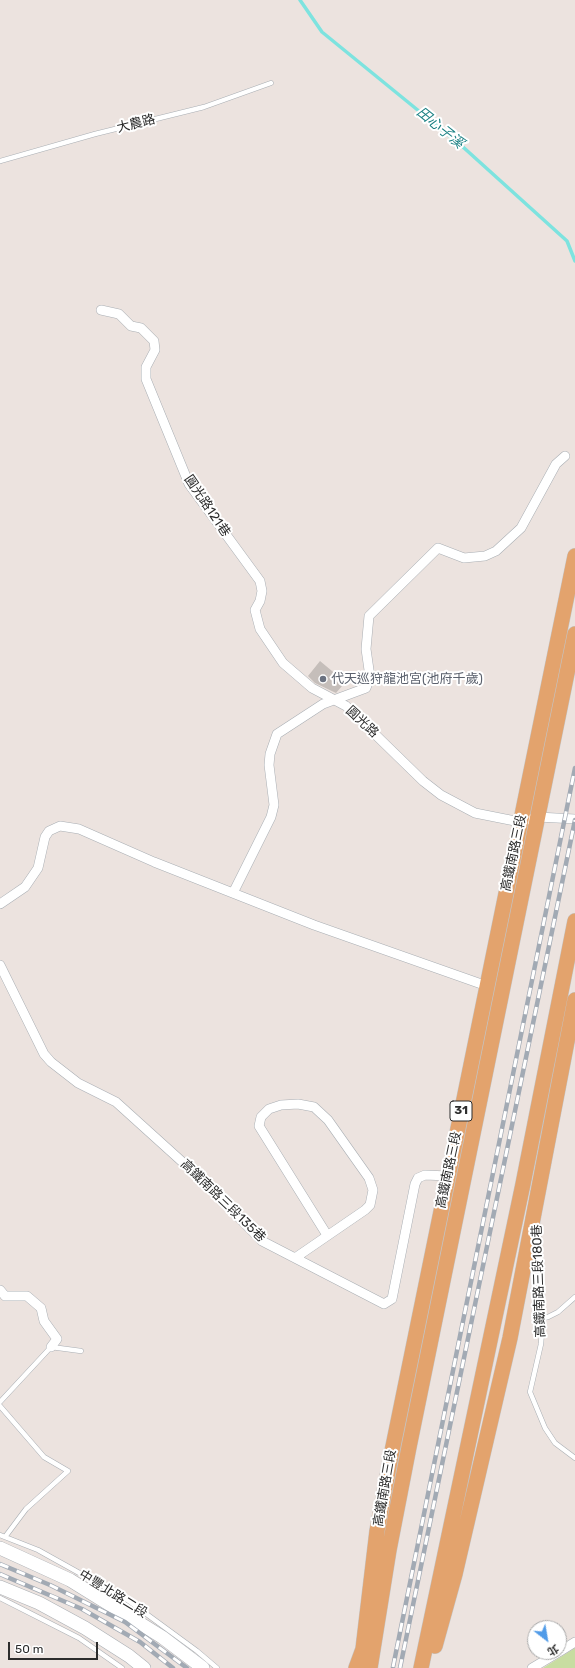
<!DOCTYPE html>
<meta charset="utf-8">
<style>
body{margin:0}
#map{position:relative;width:575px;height:1668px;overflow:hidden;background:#ece3df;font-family:Rubik,"Noto Sans TC",sans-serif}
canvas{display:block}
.north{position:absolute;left:527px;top:1620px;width:40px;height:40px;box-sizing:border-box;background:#fff;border:1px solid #ababab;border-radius:50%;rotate:149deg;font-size:11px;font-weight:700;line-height:16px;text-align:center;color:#2c2c2c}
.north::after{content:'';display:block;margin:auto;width:14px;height:18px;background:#509be8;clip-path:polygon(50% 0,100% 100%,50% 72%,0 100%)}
.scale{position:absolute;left:8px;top:1642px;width:90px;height:18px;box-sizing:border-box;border:2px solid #2c2c2c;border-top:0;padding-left:5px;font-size:12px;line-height:14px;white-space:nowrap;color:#2c2c2c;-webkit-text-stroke:3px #fff;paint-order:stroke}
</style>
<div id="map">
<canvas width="575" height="1668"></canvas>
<div class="north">北</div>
<div class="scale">50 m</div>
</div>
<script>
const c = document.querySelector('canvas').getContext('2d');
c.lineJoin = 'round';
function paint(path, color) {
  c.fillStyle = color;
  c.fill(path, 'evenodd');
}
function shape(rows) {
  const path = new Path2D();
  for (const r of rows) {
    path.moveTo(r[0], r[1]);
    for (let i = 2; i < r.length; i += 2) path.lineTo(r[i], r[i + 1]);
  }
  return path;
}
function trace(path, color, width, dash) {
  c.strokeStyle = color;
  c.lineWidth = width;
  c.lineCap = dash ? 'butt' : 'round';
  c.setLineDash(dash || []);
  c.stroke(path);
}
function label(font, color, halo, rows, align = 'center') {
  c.font = font + ' Rubik,"Noto Sans TC",sans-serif';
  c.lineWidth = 4;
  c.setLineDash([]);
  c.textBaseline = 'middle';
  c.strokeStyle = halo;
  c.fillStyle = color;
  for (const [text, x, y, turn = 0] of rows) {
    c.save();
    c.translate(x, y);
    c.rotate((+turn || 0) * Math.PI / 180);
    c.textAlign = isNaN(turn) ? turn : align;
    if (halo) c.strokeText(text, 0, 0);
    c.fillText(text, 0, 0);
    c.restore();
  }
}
paint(shape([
 [575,1648,575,1668,543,1668]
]), '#c8dda1');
trace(shape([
 [300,0,322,32,463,147,567,241,575,261]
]), '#7de3df', 3.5);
paint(shape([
 [320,661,338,676,335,680,342,686,336,693,315,683,308,676]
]), '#c5beba');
const lane = shape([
 [0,161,95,134,204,107,271,83],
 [538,1227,543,1318,541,1344,530,1392,545,1428,555,1443,575,1458],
 [543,1318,548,1317,558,1312,575,1297],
 [0,1402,51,1347,81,1351],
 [0,1406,44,1457,68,1471,26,1509,5,1537],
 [0,1535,38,1550,126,1599,197,1651,217,1668],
 [0,1598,79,1638,122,1668]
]);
const street = shape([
 [101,310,119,314,131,326,141,328,154,341,155,350,146,367,146,379,189,484,260,581,262,591,260,601,255,610,260,629,283,663,312,688,346,706,423,781,441,795,475,813,520,822,538,817,575,819],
 [233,893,271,817,274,805,269,765,270,754,277,734,323,704,366,688,370,677,366,649,369,616,438,548,464,558,485,556,496,551,521,528,556,464,565,456],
 [0,904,25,887,38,868,45,837,49,831,60,826,79,829,154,862,314,925,487,986],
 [0,965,44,1054,51,1062,78,1083,116,1102,199,1177,262,1241,384,1304,392,1299,415,1184,418,1178,425,1175,448,1176],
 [295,1258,365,1210,370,1205,373,1190,369,1178,328,1120,314,1107,298,1104,281,1105,269,1109,261,1117,259,1126,327,1235],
 [0,1290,5,1296,27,1296,41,1308,44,1321,57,1339,51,1347],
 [559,1652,575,1642],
 [532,1668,559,1652]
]);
const secondary = shape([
 [0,1548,70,1580,162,1637,203,1668],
 [0,1587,39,1603,85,1628,129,1656,144,1668]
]);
const primary = shape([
 [435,1646,455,1574,510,1338,575,1000],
 [356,1668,363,1649,377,1531,390,1461,575,556],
 [370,1668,389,1550,409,1447,575,634],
 [421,1668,523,1184,575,921]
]);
trace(lane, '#a9aeb3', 5.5);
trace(street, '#a9aeb3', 10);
trace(secondary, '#a9aeb3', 14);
trace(primary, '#c4c4c4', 16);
trace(lane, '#fff', 4.5);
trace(street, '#fff', 9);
trace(secondary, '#fff', 13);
trace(primary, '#e3a36d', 15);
const rail = shape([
 [0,1564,50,1585,125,1622,187,1668],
 [0,1574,82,1609,140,1642,173,1668],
 [393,1667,575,768],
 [400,1668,575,820]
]);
trace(rail, '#a2aab4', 4.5);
trace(rail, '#fff', 3, [9]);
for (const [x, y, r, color] of [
 [323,679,4,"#6b7280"]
]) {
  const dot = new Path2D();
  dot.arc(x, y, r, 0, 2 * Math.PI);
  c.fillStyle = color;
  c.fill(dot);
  trace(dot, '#fff', 1.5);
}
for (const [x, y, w] of [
 [461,1111,22]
]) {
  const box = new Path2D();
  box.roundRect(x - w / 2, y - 10, w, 20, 3);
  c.fillStyle = '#fff';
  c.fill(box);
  trace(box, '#2c2c2c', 1);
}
label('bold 12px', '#2c2c2c', null, [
 ["31",461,1111]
]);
label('13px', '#2c2c2c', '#fff', [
 ["大農路",136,124,-14],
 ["圓光路121巷",207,506,56],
 ["圓光路",362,722,43],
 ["高鐵南路三段",514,853,-78],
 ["高鐵南路三段",449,1170,-78],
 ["高鐵南路三段135巷",223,1201,44],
 ["高鐵南路三段180巷",539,1281,-92],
 ["高鐵南路三段",385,1488,-80],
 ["中豐北路二段",113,1594,32]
]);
label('13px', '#5b616d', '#fff', [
 ["代天巡狩龍池宮(池府千歲)",331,679]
], 'left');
label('italic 14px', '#1a8083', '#fff', [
 ["田心子溪",440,128,39]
]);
</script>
